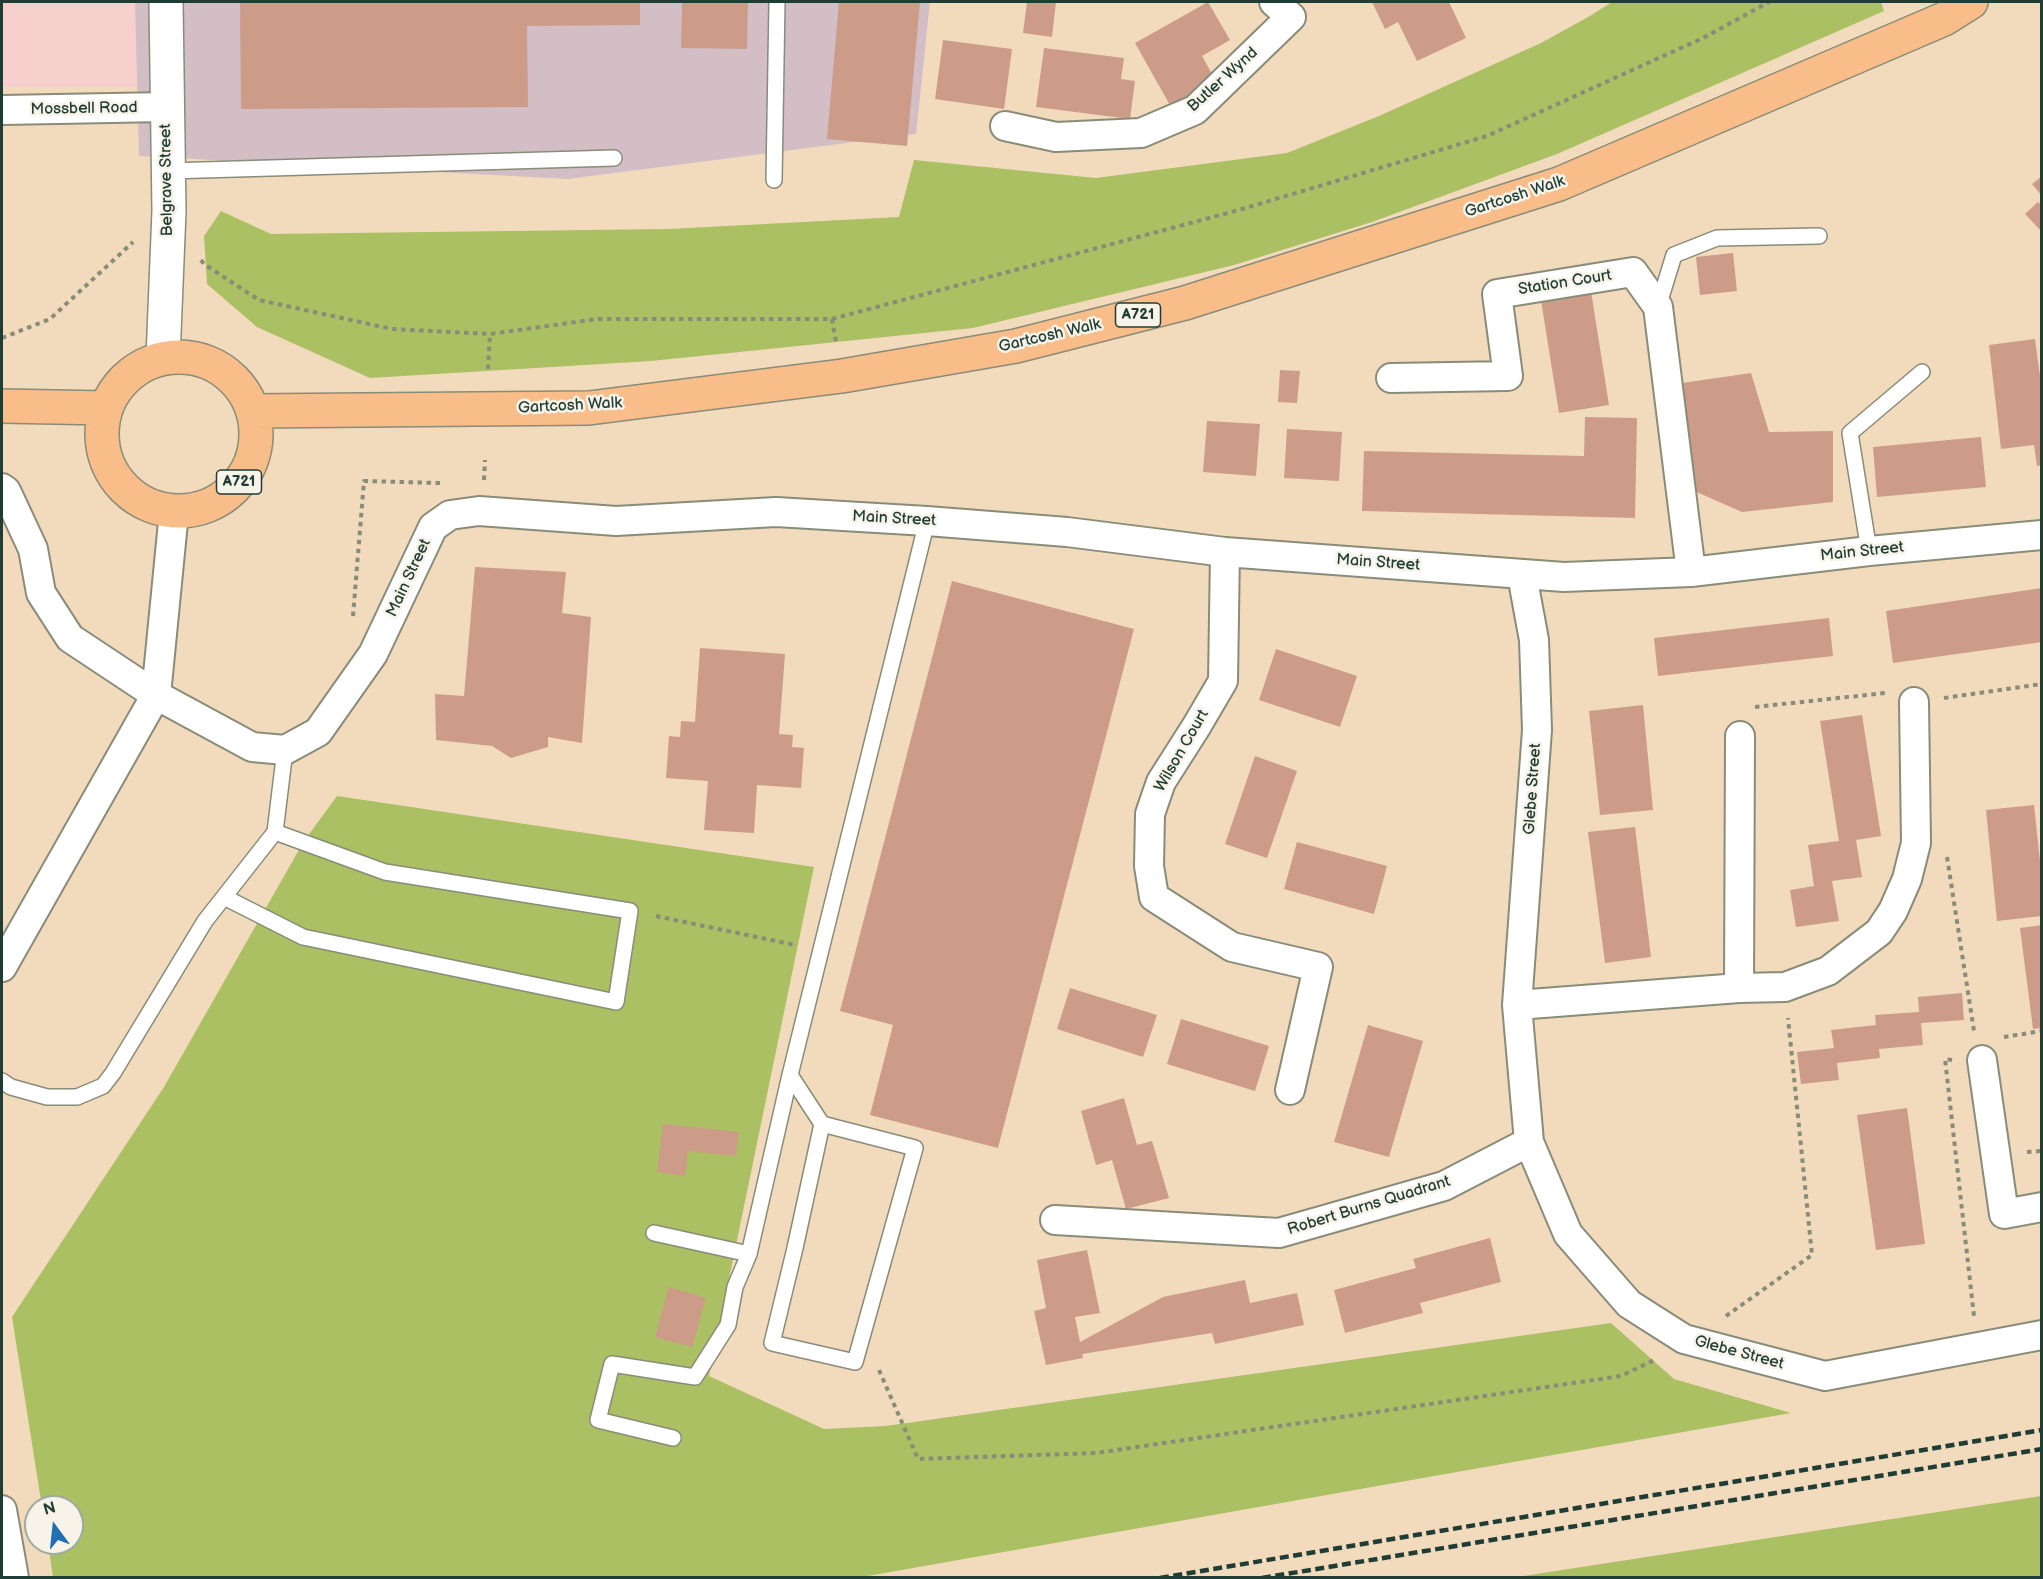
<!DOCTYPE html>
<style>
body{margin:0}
#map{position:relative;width:2043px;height:1579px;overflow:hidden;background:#f2dbbc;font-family:"Balsamiq Sans",sans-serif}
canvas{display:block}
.frame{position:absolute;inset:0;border:3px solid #1f3d34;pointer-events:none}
.north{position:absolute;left:24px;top:1495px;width:60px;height:60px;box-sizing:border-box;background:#f7f3e8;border:2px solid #a1aaa0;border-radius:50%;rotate:345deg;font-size:16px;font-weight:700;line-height:24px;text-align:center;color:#1f3d34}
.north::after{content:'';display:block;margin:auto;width:21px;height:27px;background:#1f6fb2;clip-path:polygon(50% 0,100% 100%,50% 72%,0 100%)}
</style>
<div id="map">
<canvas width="2043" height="1579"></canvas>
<div class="frame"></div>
<div class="north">N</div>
</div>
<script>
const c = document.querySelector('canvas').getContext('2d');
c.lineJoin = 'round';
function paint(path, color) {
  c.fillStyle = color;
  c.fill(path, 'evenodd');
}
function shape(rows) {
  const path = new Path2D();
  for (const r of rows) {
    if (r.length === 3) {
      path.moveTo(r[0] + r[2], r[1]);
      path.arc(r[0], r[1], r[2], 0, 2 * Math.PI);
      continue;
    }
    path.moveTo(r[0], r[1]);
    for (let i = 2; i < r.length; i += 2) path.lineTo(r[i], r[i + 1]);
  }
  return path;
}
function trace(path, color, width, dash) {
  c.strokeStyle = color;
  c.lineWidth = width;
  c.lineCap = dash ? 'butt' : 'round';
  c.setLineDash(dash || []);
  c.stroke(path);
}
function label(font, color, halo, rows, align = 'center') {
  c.font = font + ' "Balsamiq Sans",sans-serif';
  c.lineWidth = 5;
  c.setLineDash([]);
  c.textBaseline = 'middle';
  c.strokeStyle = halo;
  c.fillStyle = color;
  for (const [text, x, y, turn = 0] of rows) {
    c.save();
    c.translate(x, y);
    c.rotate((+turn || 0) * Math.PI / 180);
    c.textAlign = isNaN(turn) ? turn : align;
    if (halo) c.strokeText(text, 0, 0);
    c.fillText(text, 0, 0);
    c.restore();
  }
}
paint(shape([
 [2,2,135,2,137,87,2,87]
]), '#f7d0ce');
paint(shape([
 [135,2,930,2,916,134,568,179,139,156]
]), '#d2bec4');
paint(shape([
 [1612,2,1881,2,1884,11,1557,154,1372,222,1234,265,973,328,651,361,370,378,257,327,207,284,204,236,221,211,271,234,669,229,899,217,914,160,1096,178,1287,153,1379,116,1541,43,1590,16],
 [337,796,814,867,709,1376,824,1429,886,1426,1611,1323,1674,1379,1791,1413,862,1577,53,1577,48,1543,72,1543,72,1507,42,1507,12,1317,164,1087,304,841],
 [2041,1496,2041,1577,1517,1577]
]), '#abbf63');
paint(shape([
 [240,2,640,2,640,25,527,26,528,107,241,109],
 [682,2,748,2,747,49,681,48],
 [839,2,920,2,907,146,827,139],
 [1027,2,1056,2,1052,37,1023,33],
 [1208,2,1230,40,1202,56,1216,81,1171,107,1135,43],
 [1372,2,1449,2,1466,38,1417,61,1398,22,1385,29],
 [943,40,1012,49,1004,109,935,99],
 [1044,48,1124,58,1121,79,1135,81,1130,119,1036,107],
 [2042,176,2042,196,2032,184],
 [2038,202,2042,206,2042,232,2025,214],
 [1733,253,1737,291,1700,295,1696,257],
 [1590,285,1609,405,1559,413,1540,294],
 [2035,339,2042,391,2042,465,2037,466,2034,445,2001,449,1989,345],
 [1280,370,1300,371,1297,403,1278,402],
 [1751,373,1769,432,1833,431,1833,502,1742,512,1692,490,1682,383],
 [1585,417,1637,418,1635,518,1362,511,1364,451,1584,456],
 [1207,421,1260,424,1256,476,1203,472],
 [1287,429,1342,432,1339,481,1284,478],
 [1981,437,1986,487,1877,497,1873,447],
 [475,567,566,572,562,613,591,617,582,743,548,737,548,747,511,758,492,746,436,740,435,694,464,696],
 [952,581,1134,629,998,1148,870,1115,893,1025,840,1011],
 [2042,588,2042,642,1893,663,1886,611],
 [1829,618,1833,656,1658,676,1654,638],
 [700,648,785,654,779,734,793,735,792,747,804,748,801,788,757,785,754,833,704,830,708,781,666,778,669,736,680,737,681,721,695,722],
 [1276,649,1357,676,1340,727,1259,700],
 [1643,705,1653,810,1600,815,1589,711],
 [1862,715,1881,836,1856,840,1862,877,1832,881,1839,921,1796,927,1790,890,1814,886,1808,845,1839,841,1820,721],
 [1255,756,1297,771,1267,858,1225,844],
 [2034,805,2042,880,2042,916,1997,921,1986,810],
 [1635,827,1651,957,1605,963,1588,832],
 [1297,842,1387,866,1374,914,1284,889],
 [2042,925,2042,1028,2033,1029,2020,928],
 [1070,988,1157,1015,1143,1057,1057,1029],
 [1962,993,1964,1020,1921,1023,1923,1045,1879,1049,1880,1058,1837,1063,1839,1080,1801,1084,1797,1052,1834,1048,1831,1030,1876,1025,1875,1015,1919,1012,1918,997],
 [1181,1019,1269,1046,1255,1091,1167,1064],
 [1368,1025,1423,1041,1389,1157,1334,1142],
 [1124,1098,1137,1145,1152,1141,1169,1198,1126,1209,1112,1160,1096,1165,1081,1111],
 [1907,1108,1925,1244,1876,1250,1857,1115],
 [663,1124,739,1132,736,1156,688,1151,685,1176,657,1172],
 [1490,1238,1501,1282,1420,1303,1423,1313,1345,1333,1334,1290,1416,1268,1413,1259],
 [1087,1250,1100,1313,1075,1317,1080,1342,1163,1297,1245,1280,1250,1303,1297,1293,1304,1325,1215,1344,1212,1333,1082,1354,1083,1358,1046,1365,1034,1311,1046,1308,1037,1260],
 [669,1287,706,1298,692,1347,655,1337]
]), '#cc9c89');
const service = shape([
 [168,171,614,158],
 [774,180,777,2],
 [1658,307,1674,255,1717,238,1819,236],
 [1869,551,1850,433,1922,372],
 [224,897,303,937,616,1002,630,911,385,872,275,832],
 [790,1075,822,1124,915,1148,855,1362,772,1343,795,1248,822,1124],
 [2,1081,11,1087,47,1097,77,1097,103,1086,113,1073,205,921,275,832,285,750],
 [654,1233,749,1254,790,1075,927,521],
 [673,1438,598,1420,612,1364,695,1377,728,1325,735,1287,749,1254]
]);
const minor = shape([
 [2,110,166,107],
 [1005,126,1056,137,1141,133,1195,110,1291,17,1274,2],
 [1391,378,1508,376,1497,294,1633,272,1658,307,1691,572],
 [2,488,6,491,33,549,41,593,70,638,156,695,252,747,285,750,318,732,373,654,433,527,450,515,479,511,616,521,776,512,927,521,1067,532,1225,552,1564,577,1691,572,1869,551,2042,535],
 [1225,552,1223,681,1196,727,1161,782,1150,814,1149,866,1154,897,1232,947,1318,967,1290,1090],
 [1522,575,1534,640,1537,730,1517,1005,1529,1142,1568,1234,1629,1304,1684,1339,1825,1376,2042,1335],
 [2,967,156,695,174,512],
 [1739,988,1740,736],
 [1517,1005,1739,988,1785,987,1828,971,1879,932,1893,911,1907,879,1916,843,1914,702],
 [1982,1060,2004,1214,2042,1207],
 [1055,1220,1279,1233,1444,1186,1529,1142],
 [2,1510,14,1578]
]);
const tertiary = shape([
 [163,358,169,211,166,2]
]);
const primary = shape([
 [179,434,77],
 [2,406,106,408],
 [254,411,589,408,842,376,1016,346,1185,303,1559,184,1944,19,1971,2]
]);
trace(service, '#888c78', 18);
trace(minor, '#888c78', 32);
trace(tertiary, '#888c78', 36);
trace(primary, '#888c78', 36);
trace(shape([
 [201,260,204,264,259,300,392,329,490,334,597,319,832,319,1239,210,1487,136,1703,38,1769,2],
 [832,319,836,342],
 [2,338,50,319,133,242],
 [488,369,490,334],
 [484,480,485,460],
 [353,616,364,481,440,483],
 [1944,698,2042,684],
 [1755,707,1885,693],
 [1947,857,1974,1031],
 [656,916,795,945],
 [2004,1037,2042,1031],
 [1952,1060,1945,1059,1974,1316],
 [2027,1152,2042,1151],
 [1726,1316,1812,1255,1788,1018],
 [879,1370,918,1459,1096,1453,1621,1376,1656,1359]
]), '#888c78', 4, [4.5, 4.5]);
trace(service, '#fff', 15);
trace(minor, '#fff', 28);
trace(tertiary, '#fff', 33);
trace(primary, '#f8bd89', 33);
trace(shape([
 [1160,1578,2042,1430],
 [1262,1578,2042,1449]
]), '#1f3d34', 4.5, [9, 4.5]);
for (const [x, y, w] of [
 [1138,315,45],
 [239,482,45]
]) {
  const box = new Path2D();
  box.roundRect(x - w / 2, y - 12, w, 24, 4.5);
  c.fillStyle = '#f7f3e8';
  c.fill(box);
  trace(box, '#1f3d34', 1.5);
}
label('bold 15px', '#1f3d34', null, [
 ["A721",1138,315],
 ["A721",239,482]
]);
label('16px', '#1f3d34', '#f7f3e8', [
 ["Butler Wynd",1223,80,-42],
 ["Mossbell Road",84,109,-1],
 ["Belgrave Street",167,180,-91],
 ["Gartcosh Walk",1515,197,-18],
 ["Station Court",1565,283,-9],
 ["Gartcosh Walk",1050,336,-13],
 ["Gartcosh Walk",570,406,-3],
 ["Main Street",894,519,3],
 ["Main Street",1862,552,-6],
 ["Main Street",1378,563,4],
 ["Main Street",409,578,-65],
 ["Wilson Court",1182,751,-60],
 ["Glebe Street",1533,789,-86],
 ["Robert Burns Quadrant",1369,1206,-17],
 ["Glebe Street",1739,1353,15]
]);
</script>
